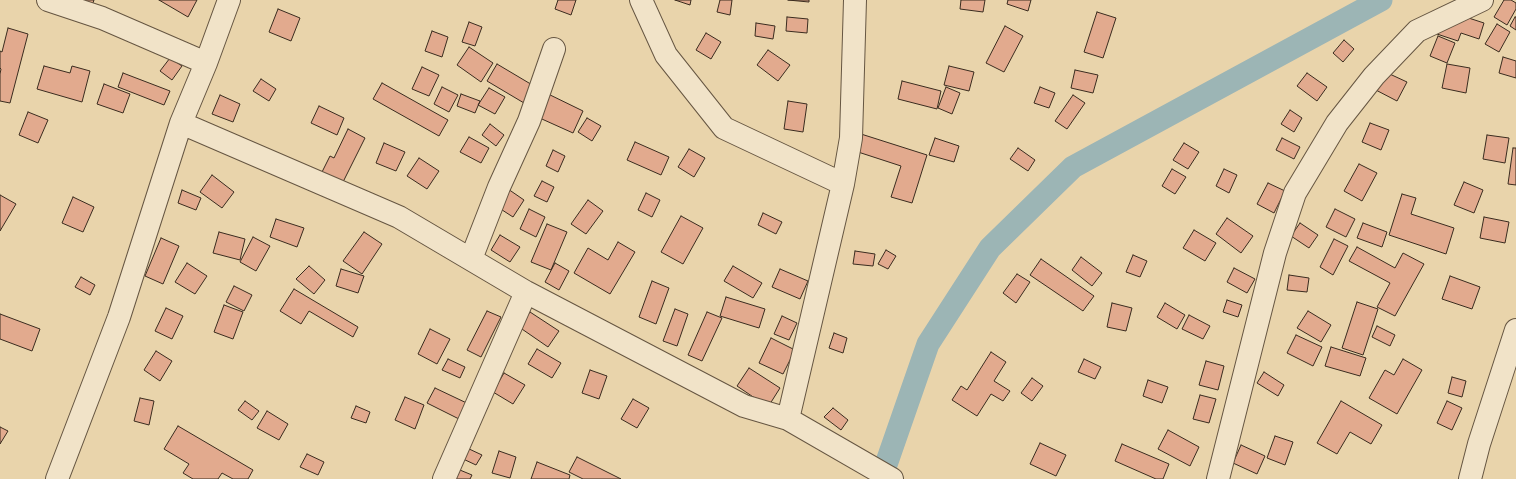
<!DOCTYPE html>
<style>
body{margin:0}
canvas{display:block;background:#e9d4ab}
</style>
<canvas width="1516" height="479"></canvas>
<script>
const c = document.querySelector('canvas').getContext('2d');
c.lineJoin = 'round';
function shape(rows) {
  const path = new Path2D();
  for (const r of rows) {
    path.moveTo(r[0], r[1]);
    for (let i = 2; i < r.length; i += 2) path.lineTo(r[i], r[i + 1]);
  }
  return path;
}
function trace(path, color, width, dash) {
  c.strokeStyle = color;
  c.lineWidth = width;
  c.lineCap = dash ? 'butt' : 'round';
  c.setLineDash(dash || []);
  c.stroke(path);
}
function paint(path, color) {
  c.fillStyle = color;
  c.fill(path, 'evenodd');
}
trace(shape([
 [881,479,928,344,990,248,1073,167,1381,0]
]), '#9cb5b5', 23);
const building = shape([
 [72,0,94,0,91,8,72,0],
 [159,0,197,0,188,17,159,0],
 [558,0,576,0,571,15,555,9,558,0],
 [675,0,691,0,690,5,675,0],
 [720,0,732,0,730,15,717,12,720,0],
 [788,0,809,0,809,2,788,0],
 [961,0,985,0,983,12,960,9,961,0],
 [1008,0,1031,0,1028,11,1007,4,1008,0],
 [1504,0,1511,0,1516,3,1516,9,1507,25,1494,17,1504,0],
 [278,9,300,18,291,41,269,32,278,9],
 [1444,10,1484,23,1479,39,1461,33,1458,41,1437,34,1444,10],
 [1097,12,1116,18,1103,58,1084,52,1097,12],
 [787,17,808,19,807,33,786,31,787,17],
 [1515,17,1516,17,1516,30,1510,26,1515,17],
 [469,22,482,27,475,46,462,42,469,22],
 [756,23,775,26,773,39,755,36,756,23],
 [1497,24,1510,32,1499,52,1485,44,1497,24],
 [1005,26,1023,36,1004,72,986,63,1005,26],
 [8,28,28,34,10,103,0,101,0,74,1,69,0,68,0,51,2,52,8,28],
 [432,31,448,37,442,57,425,51,432,31],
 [706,33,721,42,711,59,696,50,706,33],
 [1438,36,1455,43,1447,63,1430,56,1438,36],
 [1344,40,1354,49,1343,62,1333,53,1344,40],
 [469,47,493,63,481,82,457,65,469,47],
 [768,50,790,65,778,81,757,65,768,50],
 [1503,57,1516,61,1516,78,1499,73,1503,57],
 [170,58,182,66,172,80,160,71,170,58],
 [497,64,534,86,524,103,487,81,497,64],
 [1447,64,1470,68,1466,93,1442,88,1447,64],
 [44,66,70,73,72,66,90,71,82,102,37,89,44,66],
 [949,66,974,72,969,91,944,85,949,66],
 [422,67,439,75,429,96,412,89,422,67],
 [1075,70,1098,75,1093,93,1071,88,1075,70],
 [1381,70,1407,82,1397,101,1372,88,1381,70],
 [123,73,170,91,164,105,118,87,123,73],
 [1307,73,1327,87,1317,101,1297,86,1307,73],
 [261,79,276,89,269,101,253,91,261,79],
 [902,81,941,91,937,109,898,99,902,81],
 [382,83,448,120,439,136,373,99,382,83],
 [104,84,130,94,123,113,97,104,104,84],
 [442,87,458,95,449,112,434,104,442,87],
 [946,87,960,93,952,114,938,108,946,87],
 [1040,87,1055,93,1049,108,1034,103,1040,87],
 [489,88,505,97,495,114,478,105,489,88],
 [544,92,583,111,573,133,533,115,544,92],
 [461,94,480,101,475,113,457,106,461,94],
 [220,95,240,104,233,122,212,114,220,95],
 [1073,95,1085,103,1067,129,1055,121,1073,95],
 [788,101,807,104,803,132,784,129,788,101],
 [319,106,344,118,337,135,311,123,319,106],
 [1290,110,1302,118,1294,132,1281,124,1290,110],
 [28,112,48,120,38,143,19,135,28,112],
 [587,118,601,126,592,141,578,132,587,118],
 [1370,123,1389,130,1381,150,1362,142,1370,123],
 [490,124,504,135,496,146,482,135,490,124],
 [348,129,365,138,343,182,322,172,330,156,334,158,348,129],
 [861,134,927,155,912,203,891,197,901,166,855,151,861,134],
 [1487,135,1509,138,1505,163,1483,159,1487,135],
 [469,137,489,148,481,163,460,152,469,137],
 [935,138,959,146,954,162,929,155,935,138],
 [1282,138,1300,147,1294,159,1276,150,1282,138],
 [635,142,669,157,661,175,627,160,635,142],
 [384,143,405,152,396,171,376,163,384,143],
 [1184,143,1199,152,1188,169,1173,160,1184,143],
 [1018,148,1035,160,1028,171,1010,159,1018,148],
 [1513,148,1516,148,1516,185,1508,184,1513,148],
 [689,149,705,158,694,177,678,167,689,149],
 [553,150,565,156,558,172,546,166,553,150],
 [419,158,439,171,427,189,407,176,419,158],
 [1359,164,1377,173,1362,201,1344,191,1359,164],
 [1172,169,1186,177,1175,194,1162,186,1172,169],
 [1224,169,1237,175,1229,193,1216,186,1224,169],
 [212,175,234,192,222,208,200,192,212,175],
 [542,181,554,187,547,202,534,196,542,181],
 [1464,182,1483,190,1474,213,1454,205,1464,182],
 [1268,183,1285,191,1274,213,1257,204,1268,183],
 [508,189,524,200,513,217,496,206,508,189],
 [182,190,201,198,196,210,178,203,182,190],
 [646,193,660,200,652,217,638,210,646,193],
 [1402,194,1416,198,1411,214,1454,228,1446,254,1389,235,1402,194],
 [0,195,16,204,0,231,0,195],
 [73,197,94,207,83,232,62,223,73,197],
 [588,200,603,211,586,234,571,224,588,200],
 [529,209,545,217,536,237,520,229,529,209],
 [1335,209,1355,219,1346,237,1326,227,1335,209],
 [763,213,782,222,776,234,758,225,763,213],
 [681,216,703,228,683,264,661,252,681,216],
 [1484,217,1509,222,1505,243,1480,238,1484,217],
 [1227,218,1253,236,1241,253,1216,234,1227,218],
 [276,219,304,228,297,247,270,237,276,219],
 [1300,223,1318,235,1309,248,1291,236,1300,223],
 [1363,223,1387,232,1382,247,1357,238,1363,223],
 [547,224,567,232,551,270,531,262,547,224],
 [1194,230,1216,243,1205,261,1183,248,1194,230],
 [219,232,245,239,240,260,213,253,219,232],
 [364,232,382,244,362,274,343,261,364,232],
 [500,235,520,247,510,262,491,250,500,235],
 [253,237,270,246,256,271,240,262,253,237],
 [161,238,179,246,163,284,145,276,161,238],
 [1334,239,1348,246,1333,275,1320,267,1334,239],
 [618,242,635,252,610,294,574,273,588,248,608,260,618,242],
 [1357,247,1395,268,1403,253,1424,264,1395,316,1377,307,1390,283,1349,261,1357,247],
 [886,250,896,256,888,269,878,264,886,250],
 [855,251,875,254,873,266,853,264,855,251],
 [1133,255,1147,261,1140,277,1126,272,1133,255],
 [1081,257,1102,273,1092,286,1072,270,1081,257],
 [1041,259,1094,296,1083,311,1030,275,1041,259],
 [187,263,207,276,195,294,175,282,187,263],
 [555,263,569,271,559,290,545,282,555,263],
 [309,266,325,280,314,294,296,279,309,266],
 [733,266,762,283,753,298,724,281,733,266],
 [1234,268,1255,279,1247,293,1227,282,1234,268],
 [341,269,364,276,358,293,336,286,341,269],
 [780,269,808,281,800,299,772,287,780,269],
 [1017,274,1030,282,1016,303,1003,293,1017,274],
 [1289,275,1309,278,1307,292,1287,290,1289,275],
 [1450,276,1480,287,1472,309,1442,299,1450,276],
 [81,277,95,285,90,295,75,287,81,277],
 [652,281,669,288,656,324,639,317,652,281],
 [234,286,252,295,244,311,226,302,234,286],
 [294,289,358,327,353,337,309,311,301,324,280,311,294,289],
 [726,297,765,309,759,328,720,316,726,297],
 [1227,300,1242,305,1238,317,1223,312,1227,300],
 [1357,302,1378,309,1363,355,1342,348,1357,302],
 [1112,303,1132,308,1126,331,1107,327,1112,303],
 [1165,303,1185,315,1177,329,1157,317,1165,303],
 [224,305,243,312,233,339,214,332,224,305],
 [166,308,183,316,172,339,155,331,166,308],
 [675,309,688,314,677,346,663,341,675,309],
 [487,311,501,317,481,357,467,350,487,311],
 [1308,311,1331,325,1321,342,1297,328,1308,311],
 [530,312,559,331,548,347,519,327,530,312],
 [707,312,722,318,702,361,688,355,707,312],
 [0,314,40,329,32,351,0,339,0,314],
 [1189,315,1210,326,1203,339,1182,329,1189,315],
 [782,316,797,323,789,340,774,334,782,316],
 [1377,326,1395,335,1390,346,1372,337,1377,326],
 [430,329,450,339,437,364,418,354,430,329],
 [834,333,847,338,843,353,829,348,834,333],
 [1296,335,1322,347,1313,366,1287,353,1296,335],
 [771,338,795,350,783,374,759,363,771,338],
 [1331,347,1366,358,1360,376,1325,366,1331,347],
 [537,349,561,363,552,378,528,364,537,349],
 [156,351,172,361,160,381,144,370,156,351],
 [991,352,1006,362,994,381,1010,391,1003,401,991,394,977,416,952,400,961,386,967,390,991,352],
 [448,359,465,367,460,378,442,370,448,359],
 [1084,359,1101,367,1095,379,1078,372,1084,359],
 [1403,359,1422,370,1397,414,1369,398,1385,370,1394,375,1403,359],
 [1206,361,1224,366,1218,390,1199,385,1206,361],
 [749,368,780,388,768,407,737,386,749,368],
 [590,370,607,376,599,399,582,393,590,370],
 [1264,372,1284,385,1278,396,1257,383,1264,372],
 [504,373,525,385,513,404,493,392,504,373],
 [1452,377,1466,381,1462,397,1448,393,1452,377],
 [1032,378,1043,386,1032,401,1021,393,1032,378],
 [1148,380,1168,387,1162,403,1143,396,1148,380],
 [435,388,473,406,465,422,427,403,435,388],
 [1200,395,1216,399,1209,423,1193,419,1200,395],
 [405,397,424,405,415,429,395,420,405,397],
 [140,398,154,401,149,425,134,421,140,398],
 [633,399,649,408,637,428,621,419,633,399],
 [245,401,259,411,252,420,238,410,245,401],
 [1341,401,1382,425,1371,444,1350,432,1337,454,1317,443,1341,401],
 [1447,401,1462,408,1452,430,1437,423,1447,401],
 [356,406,370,412,366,423,351,418,356,406],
 [833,408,848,420,841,430,824,417,833,408],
 [267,411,288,424,279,440,257,428,267,411],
 [178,426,253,470,248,479,233,479,222,473,218,479,193,479,183,473,189,464,164,449,178,426],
 [0,427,8,431,0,444,0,427],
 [1168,430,1199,447,1190,466,1158,449,1168,430],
 [1275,436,1293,442,1285,465,1267,458,1275,436],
 [1040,443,1066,455,1056,476,1030,464,1040,443],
 [1122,444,1169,464,1163,479,1156,479,1115,461,1122,444],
 [1241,445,1265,456,1257,474,1233,463,1241,445],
 [467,448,482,455,476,465,461,458,467,448],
 [499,451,516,457,510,478,492,473,499,451],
 [307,454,324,462,318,475,300,467,307,454],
 [577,457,621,479,583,479,569,472,577,457],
 [537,462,570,475,569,479,531,479,537,462],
 [455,468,472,475,470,479,450,479,455,468]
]);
paint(building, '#e2aa8e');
trace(building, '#3a2c1f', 1);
const minor = shape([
 [48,0,102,18,206,63],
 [641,0,666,55,724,128,843,184],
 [181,123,399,217,526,292,744,406,788,419,892,479],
 [471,259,499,187,529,121,554,49],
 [788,419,843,184,851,138,855,0],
 [57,479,119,317,181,123,206,63,229,0],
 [444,479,526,292],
 [1218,479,1275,253,1295,193,1337,123,1374,76,1417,31,1482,0],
 [1470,479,1479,444,1516,330]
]);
trace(minor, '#665642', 24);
trace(minor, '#f1e3c8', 22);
</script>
